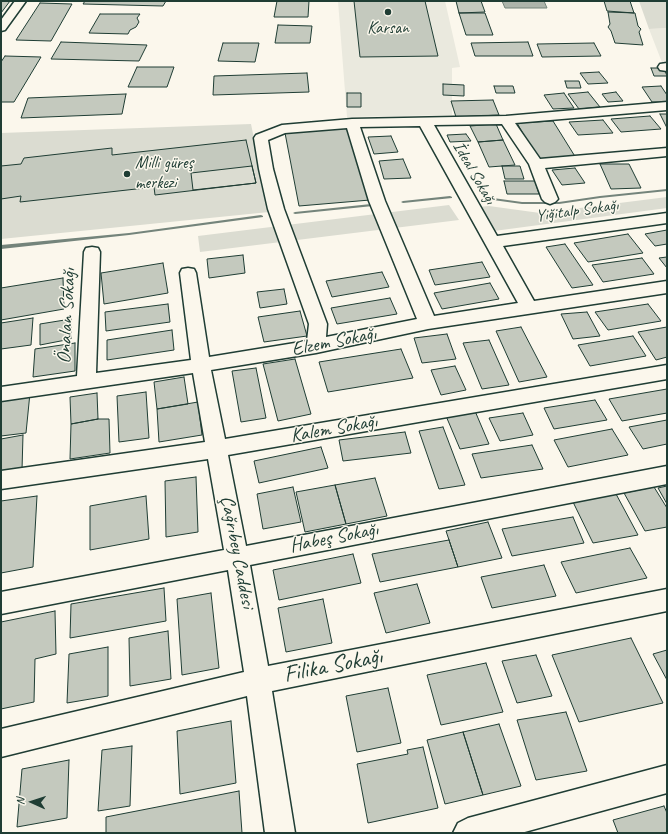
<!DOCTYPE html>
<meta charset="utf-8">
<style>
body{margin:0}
#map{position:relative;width:668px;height:834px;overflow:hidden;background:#fbf7ec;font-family:Caveat,sans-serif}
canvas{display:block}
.frame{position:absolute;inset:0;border:2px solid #1f3d34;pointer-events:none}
.north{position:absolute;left:12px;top:782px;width:40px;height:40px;-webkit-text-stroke:3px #fbf7ec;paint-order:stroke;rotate:273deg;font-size:11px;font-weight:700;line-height:16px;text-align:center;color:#1f3d34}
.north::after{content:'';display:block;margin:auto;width:14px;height:18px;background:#1f3d34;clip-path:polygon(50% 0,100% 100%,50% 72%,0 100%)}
</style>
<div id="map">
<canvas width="668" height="834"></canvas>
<div class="frame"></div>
<div class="north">N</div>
</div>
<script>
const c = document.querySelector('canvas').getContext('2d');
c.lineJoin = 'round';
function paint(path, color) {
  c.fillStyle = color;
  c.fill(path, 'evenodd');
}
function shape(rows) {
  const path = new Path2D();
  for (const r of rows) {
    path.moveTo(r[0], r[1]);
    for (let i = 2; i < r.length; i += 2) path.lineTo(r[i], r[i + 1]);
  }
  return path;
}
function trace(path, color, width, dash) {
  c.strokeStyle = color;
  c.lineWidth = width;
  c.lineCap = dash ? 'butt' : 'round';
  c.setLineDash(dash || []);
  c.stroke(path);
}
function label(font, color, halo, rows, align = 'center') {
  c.font = font + ' Caveat,sans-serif';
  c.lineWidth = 3;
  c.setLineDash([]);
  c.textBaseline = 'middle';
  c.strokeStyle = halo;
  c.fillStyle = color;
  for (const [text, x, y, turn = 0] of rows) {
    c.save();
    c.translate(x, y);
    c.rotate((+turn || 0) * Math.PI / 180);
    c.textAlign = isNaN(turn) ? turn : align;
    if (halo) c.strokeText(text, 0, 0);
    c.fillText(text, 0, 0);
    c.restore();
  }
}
paint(shape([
 [338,1,445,1,460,67,452,68,452,115,347,117],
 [667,28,667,65,663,65,649,29]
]), '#eae9de');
paint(shape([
 [639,1,667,1,667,28,649,29],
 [251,124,269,212,1,239,1,133],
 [667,197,667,208,494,231,478,207,489,206,540,213],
 [449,205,459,220,200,252,198,236]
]), '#dbdcd1');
const water = shape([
 [502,1,544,1,547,8,505,8,502,1]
]);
paint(water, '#adb4aa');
trace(water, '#74847b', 1);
paint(shape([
 [667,189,667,191,600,198,559,204,522,204,493,200,491,199,493,198,522,202,559,202,600,196,667,189],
 [450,196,452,197,452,198,403,203,401,202,403,201,450,196],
 [371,204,373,204,373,206,295,214,293,213,295,212,371,204],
 [261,215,263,216,263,217,129,235,1,249,1,245,129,233,261,215]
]), '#74847b');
const building = shape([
 [1,1,10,1,1,13,1,1],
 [85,1,166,1,163,6,83,4,85,1],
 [277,1,309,1,308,17,274,17,277,1],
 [354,1,425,1,438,56,360,57,354,1],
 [456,1,481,1,485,12,459,13,456,1],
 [604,1,630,1,634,13,607,11,604,1],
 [40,3,72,4,51,41,16,40,40,3],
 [608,12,635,13,638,26,641,29,639,32,643,45,615,43,611,31,608,27,610,24,608,12],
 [459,13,485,13,493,35,466,35,459,13],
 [100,14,140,14,137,18,139,22,136,27,130,30,128,34,89,33,100,14],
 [278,25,312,26,310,43,275,43,278,25],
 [61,42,147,45,139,61,51,59,61,42],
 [528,42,533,56,475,56,471,43,528,42],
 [223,43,259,43,255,62,218,61,223,43],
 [594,43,601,56,542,57,537,44,594,43],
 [5,56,41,57,14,102,1,102,1,62,5,56],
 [137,67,174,67,167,87,128,87,137,67],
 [651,68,664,68,667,76,654,76,651,68],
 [599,72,608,83,588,84,580,73,599,72],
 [307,73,309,92,213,95,214,76,307,73],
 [565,81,579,81,581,88,567,88,565,81],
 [443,84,464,85,464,96,443,95,443,84],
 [494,86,513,86,515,93,496,93,494,86],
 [661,86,667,95,667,102,652,102,642,87,661,86],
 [588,92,600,107,579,109,568,94,588,92],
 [616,92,623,101,608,102,602,94,616,92],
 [347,93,361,93,361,107,347,107,347,93],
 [564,93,574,108,553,109,544,95,564,93],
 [126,94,122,114,21,118,28,98,126,94],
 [493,100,499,115,456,117,451,101,493,100],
 [660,114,667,114,667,128,660,114],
 [650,116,661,129,621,132,611,119,650,116],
 [603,120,613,133,578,135,569,122,603,120],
 [553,121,576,158,538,160,517,123,553,121],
 [496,124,503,140,478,142,470,126,496,124],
 [349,128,370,200,299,206,285,133,349,128],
 [466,134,471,141,450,142,447,135,466,134],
 [391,136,398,152,374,154,368,137,391,136],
 [246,140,256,183,155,195,154,187,20,202,21,196,1,199,1,166,21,164,24,158,112,148,112,155,246,140],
 [503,140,515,165,489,167,478,142,503,140],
 [403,159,411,178,384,179,379,161,403,159],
 [600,164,629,164,641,188,611,189,600,164],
 [252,166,256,183,193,190,191,173,252,166],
 [502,166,520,166,524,179,505,179,502,166],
 [575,168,585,183,562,185,552,170,575,168],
 [504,181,535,181,539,194,507,194,504,181],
 [667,230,667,244,655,246,645,234,667,230],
 [628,234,643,253,588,262,574,243,628,234],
 [565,244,593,285,572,288,546,247,565,244],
 [243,255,245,273,209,278,207,259,243,255],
 [667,257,667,268,659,258,667,257],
 [642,258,654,274,603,282,592,265,642,258],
 [482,262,490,277,435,285,429,270,482,262],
 [163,263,168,293,104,304,101,273,163,263],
 [382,272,389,287,332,297,326,281,382,272],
 [63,278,64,309,1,320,1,288,63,278],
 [490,283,499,299,442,309,434,293,490,283],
 [284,289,287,304,260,308,257,292,284,289],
 [390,298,397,314,337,324,331,308,390,298],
 [168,304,170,322,106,331,105,312,168,304],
 [648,304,661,321,608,330,595,312,648,304],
 [300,311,307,336,264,342,258,317,300,311],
 [587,312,600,336,573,339,561,314,587,312],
 [33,318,31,345,1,349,1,323,33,318],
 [71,319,71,339,40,345,40,324,71,319],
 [521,327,547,377,519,382,496,331,521,327],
 [667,327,667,357,656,360,638,332,667,327],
 [172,330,174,350,107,360,107,340,172,330],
 [447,334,456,359,422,363,414,338,447,334],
 [633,336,646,356,590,366,578,345,633,336],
 [489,340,509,385,482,389,463,343,489,340],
 [75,343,75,371,33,377,35,349,75,343],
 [401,349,413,378,328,392,319,362,401,349],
 [295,359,311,414,278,421,263,364,295,359],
 [455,366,466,390,441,395,431,370,455,366],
 [256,368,266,418,241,422,232,371,256,368],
 [184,377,188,404,157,409,154,382,184,377],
 [667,389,667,413,622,421,609,399,667,389],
 [146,392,149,438,119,442,117,396,146,392],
 [30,393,26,433,1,436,1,397,30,393],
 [97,393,98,419,71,424,70,397,97,393],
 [595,400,607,420,554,429,544,408,595,400],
 [198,402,202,435,159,442,157,409,198,402],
 [475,411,489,444,460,449,446,416,475,411],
 [523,413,533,435,500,441,489,418,523,413],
 [98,419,109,419,110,453,70,459,71,424,98,419],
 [667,420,667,444,643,449,629,427,667,420],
 [443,427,465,485,439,489,419,431,443,427],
 [612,429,628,455,568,467,554,440,612,429],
 [405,432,411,453,343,461,339,440,405,432],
 [23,435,22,470,1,474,1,439,23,435],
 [532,445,543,469,481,478,472,454,532,445],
 [321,447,328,468,259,483,254,461,321,447],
 [196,477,198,532,166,537,165,481,196,477],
 [375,478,387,516,346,524,335,485,375,478],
 [335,485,346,524,305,532,296,492,335,485],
 [667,486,667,504,658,488,667,486],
 [293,487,301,522,263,529,257,494,293,487],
 [654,487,667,508,667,527,645,531,624,493,654,487],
 [616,494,638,535,593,543,573,502,616,494],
 [37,496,33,567,1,573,1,501,37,496],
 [146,496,149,539,90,550,90,506,146,496],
 [573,517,584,543,512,556,502,529,573,517],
 [488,522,502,558,458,567,446,531,488,522],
 [449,540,458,567,380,582,372,554,449,540],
 [630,548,647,578,576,593,561,562,630,548],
 [353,554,361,583,279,600,273,570,353,554],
 [544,565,556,596,492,608,481,577,544,565],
 [417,584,430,623,386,633,374,593,417,584],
 [164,588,166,621,70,638,71,604,164,588],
 [211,593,219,668,182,675,177,599,211,593],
 [323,599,332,643,286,652,278,608,323,599],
 [55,611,56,654,35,659,34,702,1,709,1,622,55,611],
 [168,631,171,679,130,686,129,638,168,631],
 [631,638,663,703,579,722,552,655,631,638],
 [108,647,108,696,67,703,69,654,108,647],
 [667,650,667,680,653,654,667,650],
 [536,655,552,696,517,703,502,661,536,655],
 [486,663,503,712,441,725,427,675,486,663],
 [388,688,401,743,357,752,346,696,388,688],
 [566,712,587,771,536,780,517,720,566,712],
 [231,721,236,783,180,794,177,731,231,721],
 [499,724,521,786,483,795,463,732,499,724],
 [463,732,483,795,445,804,427,740,463,732],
 [132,746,130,806,98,811,102,750,132,746],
 [423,747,438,808,368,823,357,764,408,754,407,750,423,747],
 [69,760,67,818,17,827,22,769,69,760],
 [239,791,242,833,106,833,106,817,239,791],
 [664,806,667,813,667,833,618,833,613,820,664,806]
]);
paint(building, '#c4c9be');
trace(building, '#1f3d34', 1);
const minor = shape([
 [15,1,26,1,5,30,1,31,1,20,15,1],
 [667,63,667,71,660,70,658,67,660,64,667,63],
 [667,102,667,110,515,123,540,159,667,148,667,156,545,168,558,199,555,202,550,204,545,202,542,199,529,164,502,124,434,125,497,236,667,213,667,223,503,246,534,301,667,281,667,293,428,329,316,353,211,370,225,439,667,365,667,379,228,455,246,546,667,466,667,484,250,565,268,666,667,589,667,611,272,691,295,833,265,833,247,696,1,757,1,729,244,672,228,570,1,614,1,592,224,550,208,459,1,489,1,471,205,442,193,373,1,401,1,387,77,376,84,252,86,248,92,247,98,248,100,252,96,373,191,360,180,273,182,269,188,268,194,269,196,273,209,357,307,341,309,324,268,209,259,169,254,138,256,135,282,125,352,119,506,116,667,102],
 [420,126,518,303,434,316,385,201,360,127,420,126],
 [347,128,369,201,417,319,326,337,327,324,284,209,273,169,268,140,285,133,347,128],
 [667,765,667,793,521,833,453,833,458,823,468,818,667,765]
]);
trace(minor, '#1f3d34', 3);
paint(minor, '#fbf7ec');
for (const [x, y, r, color] of [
 [388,12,4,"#1f3d34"],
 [127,174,4,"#1f3d34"]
]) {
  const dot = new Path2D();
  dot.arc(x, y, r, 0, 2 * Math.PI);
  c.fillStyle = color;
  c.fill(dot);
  trace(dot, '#fbf7ec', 1.5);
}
label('17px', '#1f3d34', '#fbf7ec', [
 ["Karsan",388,29],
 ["Milli güreş",135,164,"left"],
 ["merkezi",135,184,"left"]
]);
label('17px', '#1f3d34', '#fbf7ec', [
 ["İdeal Sokağı",474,173,60],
 ["Yiğitalp Sokağı",577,211,-8]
]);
label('20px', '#1f3d34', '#fbf7ec', [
 ["Önalan Sokağı",67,316,-87],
 ["Elzem Sokağı",334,342,-11],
 ["Kalem Sokağı",334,429,-10],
 ["Habeş Sokağı",334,538,-11],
 ["Çağrıbey Caddesi",237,552,79]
]);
label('24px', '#1f3d34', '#fbf7ec', [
 ["Filika Sokağı",333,666,-11]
]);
</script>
